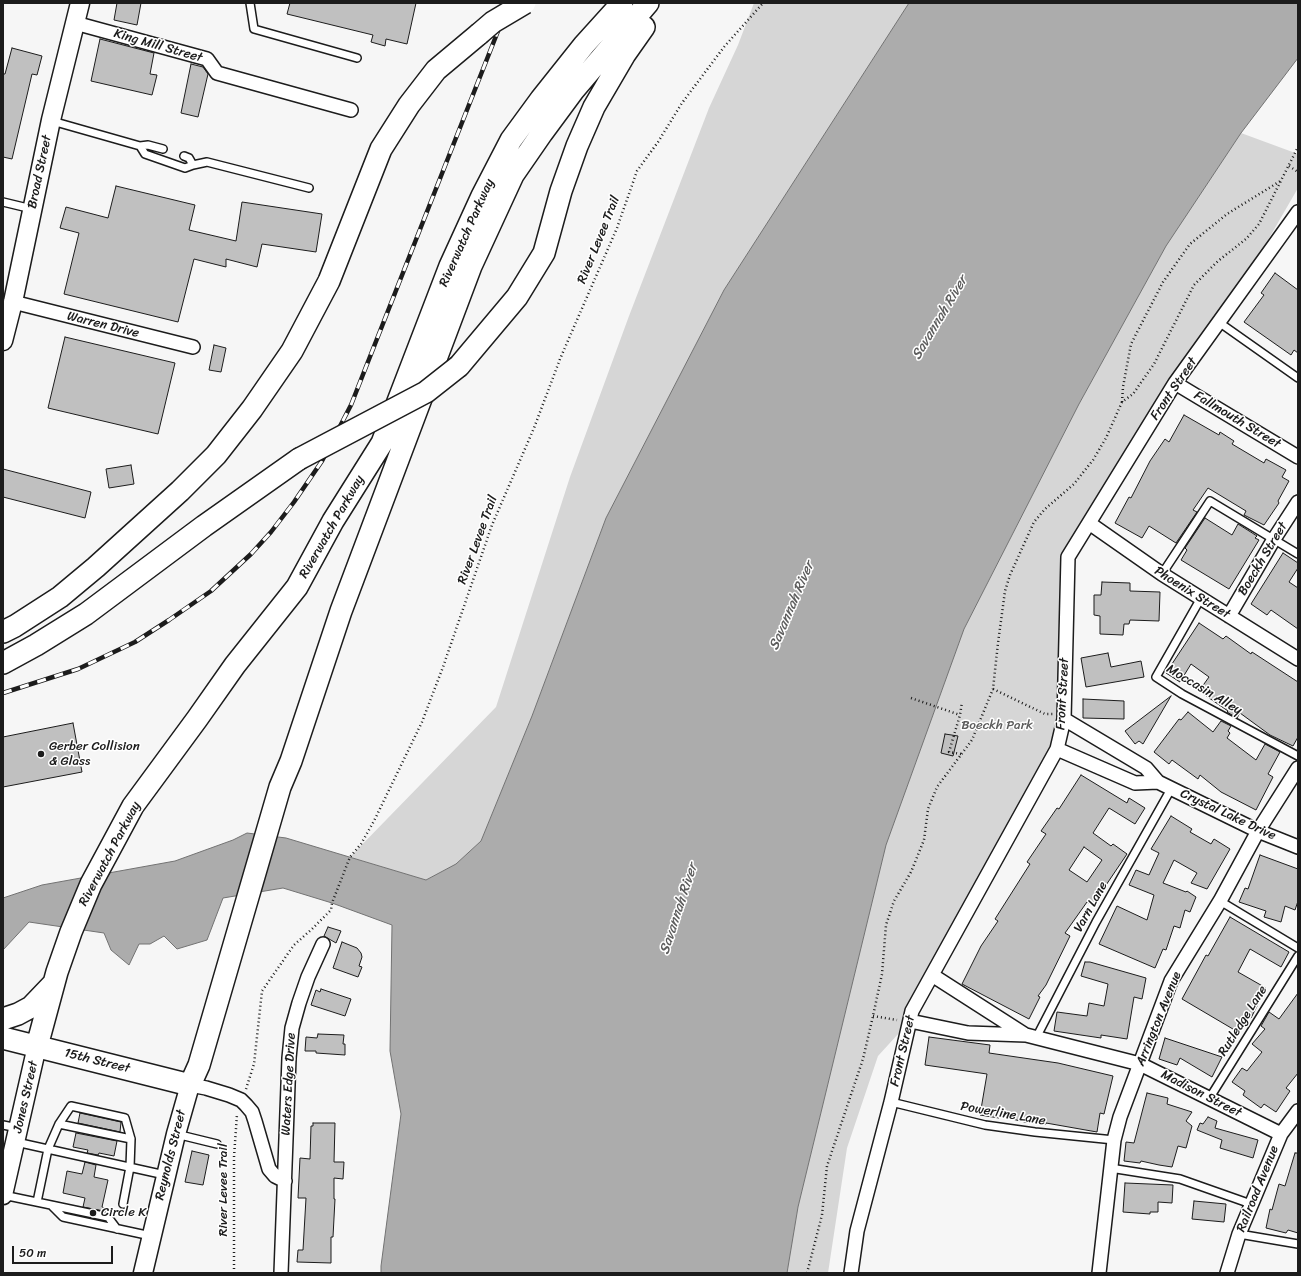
<!DOCTYPE html>
<style>
body{margin:0}
#map{position:relative;width:1301px;height:1276px;overflow:hidden;background:#f6f6f6;font-family:Sriracha,sans-serif}
canvas{display:block}
.frame{position:absolute;inset:0;border:4px solid #1c1c1c;pointer-events:none}
.scale{position:absolute;left:12px;top:1246px;width:101px;height:18px;box-sizing:border-box;border:2px solid #1c1c1c;border-top:0;padding-left:5px;font-size:12px;line-height:14px;white-space:nowrap;color:#1c1c1c;-webkit-text-stroke:3px #fff;paint-order:stroke}
</style>
<div id="map">
<canvas width="1301" height="1276"></canvas>
<div class="frame"></div>
<div class="scale">50 m</div>
</div>
<script>
const c = document.querySelector('canvas').getContext('2d');
c.lineJoin = 'round';
function paint(path, color) {
  c.fillStyle = color;
  c.fill(path, 'evenodd');
}
function shape(rows) {
  const path = new Path2D();
  for (const r of rows) {
    path.moveTo(r[0], r[1]);
    for (let i = 2; i < r.length; i += 2) path.lineTo(r[i], r[i + 1]);
  }
  return path;
}
function trace(path, color, width, dash) {
  c.strokeStyle = color;
  c.lineWidth = width;
  c.lineCap = dash ? 'butt' : 'round';
  c.setLineDash(dash || []);
  c.stroke(path);
}
function label(font, color, halo, rows, align = 'center') {
  c.font = font + ' Sriracha,sans-serif';
  c.lineWidth = 3;
  c.setLineDash([]);
  c.textBaseline = 'middle';
  c.strokeStyle = halo;
  c.fillStyle = color;
  for (const [text, x, y, turn = 0] of rows) {
    c.save();
    c.translate(x, y);
    c.rotate((+turn || 0) * Math.PI / 180);
    c.textAlign = isNaN(turn) ? turn : align;
    if (halo) c.strokeText(text, 0, 0);
    c.fillText(text, 0, 0);
    c.restore();
  }
}
paint(shape([
 [754,3,909,3,724,290,606,518,532,716,481,841,456,864,426,880,350,857,496,707,570,477,629,316,709,108,738,45],
 [1241,133,1298,154,1298,188,1220,323,1068,557,1061,736,910,1021,878,1056,847,1148,828,1273,787,1273,798,1207,886,845,964,629,1079,404,1166,246]
]), '#d6d6d6');
const water = shape([
 [909,3,1298,3,1298,58,1241,133,1166,246,1079,404,964,629,886,845,798,1207,787,1273,381,1273,381,1266,401,1114,390,1051,392,925,332,903,283,888,223,898,207,940,177,949,164,936,150,944,139,944,129,965,111,950,104,933,29,922,3,950,3,898,42,885,175,861,233,840,247,833,286,838,426,880,456,864,481,841,532,716,606,518,724,290,909,3]
]);
paint(water, '#acacac');
trace(water, '#727272', 1);
const building = shape([
 [117,3,141,3,137,25,114,20,117,3],
 [290,3,416,3,407,44,386,39,385,46,371,42,373,35,287,14,290,3],
 [100,39,154,53,150,74,157,75,152,95,91,81,100,39],
 [12,48,42,56,37,75,32,74,12,159,3,157,3,74,5,74,12,48],
 [191,64,203,67,208,74,198,117,181,113,191,64],
 [116,186,195,205,189,230,236,241,242,202,322,214,316,252,262,244,257,267,226,259,226,267,194,259,178,322,64,294,79,233,60,228,66,207,108,218,116,186],
 [1275,273,1298,290,1298,353,1294,350,1291,355,1244,322,1264,295,1261,293,1275,273],
 [65,337,175,363,158,434,48,408,65,337],
 [214,345,226,348,221,372,209,370,214,345],
 [1184,415,1219,435,1220,432,1234,441,1232,444,1264,463,1266,459,1286,470,1282,477,1289,481,1278,501,1279,503,1264,525,1244,515,1246,511,1208,488,1193,510,1197,512,1176,543,1149,526,1142,538,1115,523,1129,497,1131,498,1150,461,1165,439,1169,442,1184,415],
 [131,465,134,484,109,488,106,469,131,465],
 [3,469,91,492,85,518,3,497,3,469],
 [1205,518,1232,535,1238,524,1257,536,1255,538,1259,540,1229,589,1181,560,1187,550,1185,548,1205,518],
 [1283,553,1298,563,1298,568,1289,582,1298,588,1298,629,1271,610,1267,615,1251,604,1283,553],
 [1102,582,1130,583,1130,591,1160,592,1159,621,1130,620,1129,624,1124,624,1123,635,1100,634,1100,616,1094,615,1094,595,1101,595,1102,582],
 [1199,623,1223,639,1226,636,1251,654,1252,652,1298,682,1298,737,1293,746,1270,735,1240,713,1237,718,1227,712,1228,711,1199,691,1209,677,1191,664,1180,682,1166,673,1199,623],
 [1108,653,1111,667,1141,661,1144,677,1086,687,1081,658,1108,653],
 [1171,696,1143,744,1139,741,1135,744,1125,731,1171,696],
 [1083,699,1124,701,1124,719,1083,718,1083,699],
 [1188,712,1213,732,1221,721,1231,726,1228,731,1230,733,1227,738,1256,760,1265,744,1280,752,1268,774,1273,777,1256,810,1221,792,1200,775,1198,779,1172,760,1169,764,1154,752,1179,719,1181,720,1188,712],
 [73,723,82,772,3,787,3,737,73,723],
 [945,734,958,736,953,756,941,753,945,734],
 [1081,775,1127,803,1129,798,1145,808,1135,824,1109,808,1093,833,1111,846,1113,844,1127,854,1102,891,1103,892,1094,906,1087,902,1065,933,1070,936,1046,985,1038,996,1040,997,1029,1019,962,984,981,946,998,921,995,919,1030,864,1027,862,1046,834,1041,831,1057,808,1059,809,1081,775],
 [1084,847,1102,860,1087,882,1069,870,1084,847],
 [1171,816,1192,829,1190,832,1211,844,1214,839,1230,849,1207,889,1191,883,1197,873,1174,860,1163,883,1186,892,1187,891,1196,897,1190,912,1185,910,1180,928,1174,926,1166,950,1163,949,1155,968,1099,944,1117,906,1147,920,1154,895,1129,885,1136,870,1149,875,1159,853,1151,849,1171,816],
 [1260,855,1298,869,1298,901,1295,910,1285,906,1281,922,1264,917,1266,911,1239,902,1245,888,1248,889,1260,855],
 [1230,917,1289,952,1281,967,1250,949,1238,972,1266,988,1251,1018,1247,1016,1238,1032,1182,999,1206,955,1208,956,1230,917],
 [328,927,341,931,336,943,324,936,328,927],
 [342,942,357,948,361,953,362,957,359,966,362,967,358,977,333,968,342,942],
 [1085,962,1090,962,1146,978,1142,999,1134,997,1127,1039,1101,1035,1101,1038,1054,1031,1057,1012,1087,1016,1089,1003,1104,1006,1108,984,1081,976,1085,962],
 [321,989,351,999,345,1016,311,1005,316,990,320,992,321,989],
 [1298,993,1298,1073,1286,1088,1290,1091,1276,1112,1264,1104,1261,1108,1243,1095,1245,1091,1232,1082,1242,1068,1247,1071,1262,1052,1252,1044,1265,1029,1261,1026,1269,1012,1279,1019,1298,993],
 [318,1034,344,1035,343,1044,345,1044,345,1055,316,1053,316,1051,305,1051,306,1037,317,1038,318,1034],
 [929,1037,990,1045,989,1053,1058,1063,1113,1076,1104,1114,1100,1113,1097,1132,1046,1123,1046,1124,1025,1122,999,1116,999,1118,980,1115,987,1074,925,1065,929,1037],
 [1165,1038,1222,1057,1212,1077,1180,1058,1177,1065,1159,1059,1165,1038],
 [1147,1093,1168,1098,1167,1104,1192,1112,1186,1121,1192,1126,1186,1148,1178,1146,1172,1167,1159,1165,1141,1161,1140,1163,1124,1161,1126,1142,1134,1143,1147,1093],
 [80,1113,121,1122,120,1132,78,1123,80,1113],
 [1208,1117,1217,1121,1215,1128,1258,1140,1253,1158,1220,1148,1222,1140,1197,1130,1200,1123,1203,1124,1208,1117],
 [313,1123,335,1123,334,1162,344,1162,343,1179,334,1178,334,1199,335,1199,333,1237,331,1237,331,1263,297,1262,298,1250,303,1250,306,1198,298,1198,300,1158,310,1159,311,1126,313,1126,313,1123],
 [76,1133,117,1141,114,1156,99,1153,98,1155,87,1153,88,1150,73,1147,76,1133],
 [192,1151,209,1155,203,1185,185,1182,192,1151],
 [1295,1153,1298,1153,1298,1233,1288,1230,1286,1233,1266,1228,1270,1209,1272,1210,1279,1184,1285,1186,1295,1153],
 [85,1162,96,1165,94,1177,108,1180,102,1207,105,1208,104,1211,83,1207,85,1198,63,1193,67,1171,82,1174,85,1162],
 [1125,1183,1173,1185,1172,1203,1158,1202,1158,1212,1150,1212,1150,1214,1123,1212,1125,1183],
 [1194,1201,1226,1204,1224,1222,1192,1219,1194,1201]
]);
paint(building, '#c0c0c0');
trace(building, '#1c1c1c', 1);
const lane = shape([
 [250,3,254,29,357,58],
 [52,121,140,146],
 [163,149,148,145,140,146,145,154,185,168,193,165,189,158,184,156],
 [193,165,207,162,309,188],
 [3,202,32,209],
 [1220,323,1298,378],
 [1162,574,1210,501,1298,554],
 [1201,598,1156,677,1182,694,1298,756],
 [1220,901,1298,948],
 [1036,1038,1096,922,1171,789],
 [1209,1099,1298,956],
 [891,1102,985,1125,1035,1132,1114,1140],
 [59,1124,131,1139],
 [3,1125,18,1128],
 [176,1134,217,1144],
 [16,1142,165,1175],
 [1110,1168,1180,1179,1251,1204],
 [3,1195,51,1205,63,1217,151,1236],
 [37,1202,48,1149,59,1124,71,1106,125,1118,131,1139,130,1167,123,1204],
 [51,1205,108,1217,117,1229],
 [1239,1234,1298,1244]
]);
const street = shape([
 [75,23,207,59,217,73,351,110],
 [13,302,193,347],
 [1175,383,1298,457],
 [1089,523,1162,574,1298,659],
 [1229,616,1274,539,1298,502],
 [1064,719,1146,768,1158,782,1258,831,1298,847],
 [1057,749,1135,783,1158,782],
 [932,975,1024,1034],
 [910,1021,968,1033,1026,1035,1140,1064,1281,1134],
 [190,1085,206,1088,229,1095,241,1100,246,1105,252,1112,255,1121,269,1169,275,1176,285,1181],
 [281,1273,289,1058,292,1028,299,1003,308,977,323,944],
 [851,1273,857,1231,891,1102,912,1011,1057,749,1064,719,1068,557,1175,383,1298,212],
 [1099,1273,1114,1140,1120,1117,1171,981,1220,901,1258,831,1298,768],
 [1227,1273,1239,1234,1281,1134,1298,1111]
]);
const secondary = shape([
 [3,341,13,302,51,120,80,3],
 [3,1195,37,1046],
 [143,1273,176,1134,190,1085]
]);
const primary = shape([
 [459,366,517,297,544,253,561,191,577,146,594,107,625,54,644,27],
 [3,632,15,626,60,597,96,567,180,491,216,455,252,409,292,351,329,281,381,149,409,105,436,70,479,34],
 [3,663,36,645,86,614,204,526,299,459],
 [3,1019,18,1014,31,1007,53,984],
 [3,1038,190,1085,199,1065,280,787,291,761,341,611,471,266,513,175,542,133,573,91,648,3],
 [37,1046,57,972,71,932,91,884,133,806,197,719,235,665,297,587,333,521,382,443,450,266,482,196,511,140,541,99,584,45,622,3]
]);
trace(lane, '#1c1c1c', 10);
trace(street, '#1c1c1c', 16);
trace(secondary, '#1c1c1c', 21);
trace(primary, '#1c1c1c', 24);
trace(shape([
 [1289,166,1298,172],
 [1122,402,1123,387,1131,344,1163,282,1190,244,1227,214,1282,180],
 [993,689,1045,714,1053,714],
 [911,698,960,715],
 [961,754,949,752,960,715,962,702],
 [873,1016,897,1020],
 [246,1089,254,1064,262,991,294,945,312,929,331,910,332,903,350,857,361,844,374,821,422,722,443,667,492,525,534,428,560,359,617,228,637,171,658,142,682,103,724,47,763,3],
 [234,1273,234,1157,237,1114],
 [807,1273,822,1215,827,1166,863,1059,873,1016,882,974,886,925,894,901,911,872,924,840,928,809,937,787,972,740,993,689,998,643,1005,591,1010,575,1034,522,1045,509,1074,484,1093,460,1106,438,1122,402,1133,394,1154,364,1194,285,1218,261,1246,239,1259,224,1298,147]
]), '#1c1c1c', 2.5, [1, 3]);
trace(lane, '#fff', 7);
trace(street, '#fff', 13);
trace(secondary, '#fff', 18);
trace(primary, '#fff', 21);
const rail = shape([
 [3,693,78,669,135,642,169,620,211,591,251,554,271,532,294,502,322,461,351,405,509,3]
]);
trace(rail, '#1c1c1c', 4.5);
trace(rail, '#fff', 3, [9]);
const primaryBridge = shape([
 [479,34,493,22,525,3],
 [299,459,426,392,459,366]
]);
trace(primaryBridge, '#1c1c1c', 24, []);
trace(primaryBridge, '#fff', 21);
for (const [x, y, r, color] of [
 [41,754,4,"#1c1c1c"],
 [93,1213,4,"#1c1c1c"]
]) {
  const dot = new Path2D();
  dot.arc(x, y, r, 0, 2 * Math.PI);
  c.fillStyle = color;
  c.fill(dot);
  trace(dot, '#fff', 1.5);
}
label('13px', '#1c1c1c', '#fff', [
 ["King Mill Street",158,46,16],
 ["Broad Street",40,172,-78],
 ["Riverwatch Parkway",467,233,-66],
 ["River Levee Trail",599,240,-68],
 ["Warren Drive",103,325,14],
 ["Front Street",1174,389,-56],
 ["Fallmouth Street",1237,420,31],
 ["Riverwatch Parkway",332,527,-60],
 ["River Levee Trail",478,540,-70],
 ["Boeckh Street",1263,559,-59],
 ["Phoenix Street",1192,593,32],
 ["Moccasin Alley",1204,690,31],
 ["Front Street",1063,694,-87],
 ["Crystal Lake Drive",1228,815,25],
 ["Riverwatch Parkway",110,854,-62],
 ["Varn Lane",1091,907,-61],
 ["Arrington Avenue",1159,1019,-68],
 ["Rutledge Lane",1243,1021,-58],
 ["Front Street",903,1051,-77],
 ["15th Street",97,1061,14],
 ["Waters Edge Drive",289,1084,-87],
 ["Madison Street",1201,1094,27],
 ["Jones Street",26,1097,-77],
 ["Powerline Lane",1003,1114,10],
 ["Reynolds Street",171,1155,-76],
 ["Railroad Avenue",1258,1189,-68],
 ["River Levee Trail",224,1190,-90]
]);
label('13px', '#5d5d5d', '#fff', [
 ["Boeckh Park",997,726]
]);
label('13px', '#1c1c1c', '#fff', [
 ["Gerber Collision",49,747],
 ["& Glass",49,762],
 ["Circle K",101,1213]
], 'left');
label('italic 14px', '#5d5d5d', '#fff', [
 ["Savannah River",940,318,-59],
 ["Savannah River",792,606,-67],
 ["Savannah River",679,909,-72]
]);
</script>
